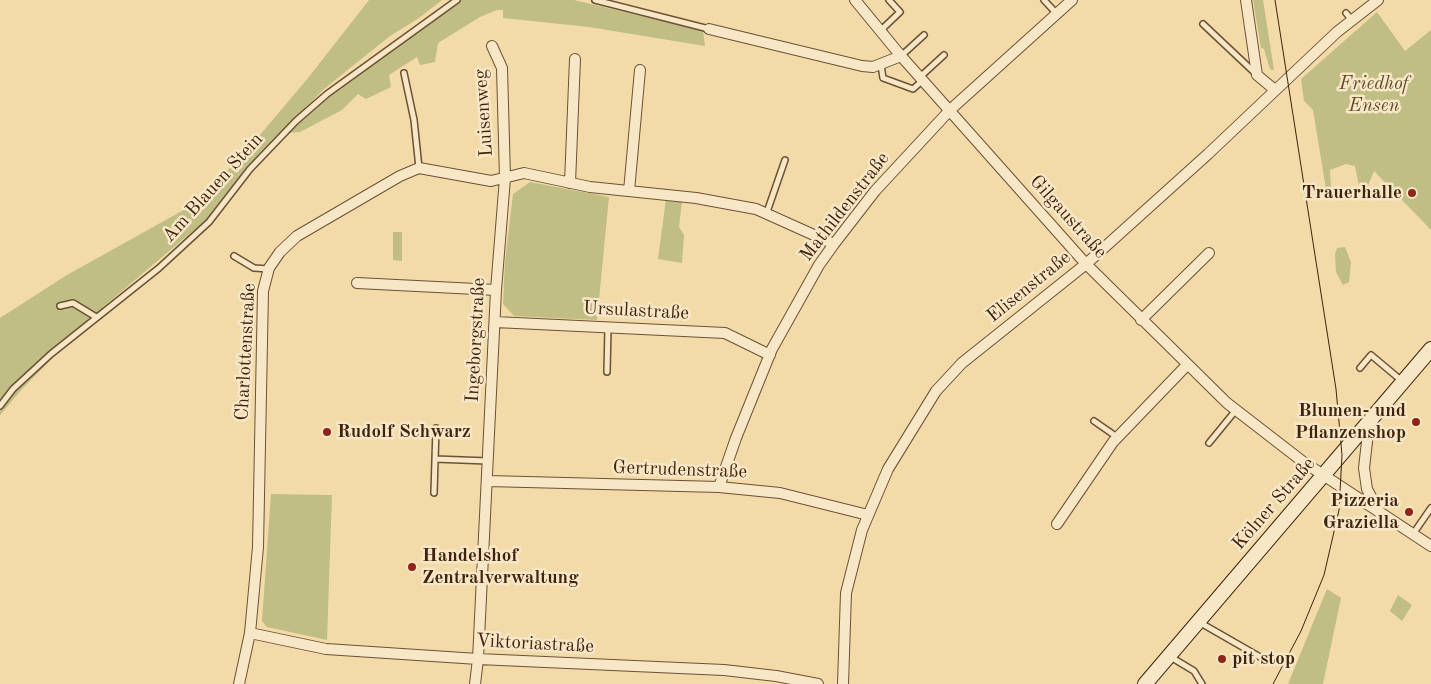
<!DOCTYPE html>
<meta charset="utf-8">
<style>
body{margin:0}
canvas{display:block;background:#f2daa9}
</style>
<canvas width="1431" height="684"></canvas>
<script>
const c = document.querySelector('canvas').getContext('2d');
c.lineJoin = 'round';
function paint(path, color) {
  c.fillStyle = color;
  c.fill(path, 'evenodd');
}
function shape(rows) {
  const path = new Path2D();
  for (const r of rows) {
    path.moveTo(r[0], r[1]);
    for (let i = 2; i < r.length; i += 2) path.lineTo(r[i], r[i + 1]);
  }
  return path;
}
function trace(path, color, width, dash) {
  c.strokeStyle = color;
  c.lineWidth = width;
  c.lineCap = dash ? 'butt' : 'round';
  c.setLineDash(dash || []);
  c.stroke(path);
}
function label(font, color, halo, rows, align = 'center') {
  c.font = font + ' "Old Standard TT",serif';
  c.lineWidth = 5;
  c.setLineDash([]);
  c.textBaseline = 'middle';
  c.strokeStyle = halo;
  c.fillStyle = color;
  for (const [text, x, y, turn = 0] of rows) {
    c.save();
    c.translate(x, y);
    c.rotate((+turn || 0) * Math.PI / 180);
    c.textAlign = isNaN(turn) ? turn : align;
    if (halo) c.strokeText(text, 0, 0);
    c.fillText(text, 0, 0);
    c.restore();
  }
}
paint(shape([
 [369,0,442,0,419,18,390,36,324,89,246,168,207,219,103,307,23,388,0,415,0,318,67,275,198,202,254,142,308,78],
 [462,0,574,0,703,31,705,46,589,27,503,18,503,10,497,10,480,17,438,43,435,62,420,65,417,57,389,75,391,87,366,99,358,94,342,110,300,132,288,133,326,100],
 [1253,0,1263,0,1274,70,1271,70,1269,66,1264,49,1261,48],
 [1377,12,1405,51,1431,30,1431,230,1374,171,1368,186,1359,186,1355,166,1346,164,1330,170,1331,188,1326,189,1313,110,1304,101,1301,79],
 [530,182,609,197,597,320,514,316,503,304,505,261,513,194],
 [666,199,682,201,679,227,684,235,682,263,658,259],
 [393,232,402,232,402,261,393,260],
 [1345,247,1351,262,1349,282,1343,285,1336,272,1335,254,1337,248],
 [271,494,332,495,327,640,267,627,262,621],
 [1327,589,1341,598,1323,684,1288,684],
 [1398,595,1412,605,1402,621,1390,611]
]), '#c0be84');
const lane = shape([
 [595,0,709,29],
 [1044,0,1057,14],
 [1346,13,1352,20],
 [1203,24,1255,73],
 [880,31,900,12,889,0],
 [901,56,924,35],
 [881,65,883,78,913,89,923,80],
 [404,73,414,120,419,168],
 [920,77,944,55],
 [767,212,785,160],
 [234,256,254,268,269,269],
 [60,306,73,303,96,317],
 [1360,368,1371,355,1402,381],
 [607,372,608,328],
 [0,406,13,389,51,354,159,268,209,222,250,169,296,121,327,94,457,0],
 [1094,421,1117,437],
 [1209,443,1236,410],
 [435,459,488,461],
 [434,493,436,428],
 [1413,534,1431,508],
 [1199,622,1260,657],
 [1169,656,1194,671,1202,684]
]);
const street = shape([
 [855,0,901,56],
 [1246,0,1257,75,1275,90],
 [709,29,862,66,873,67,901,56,1086,264,1227,403,1302,461,1431,546],
 [570,183,575,59],
 [629,191,640,70],
 [357,283,496,290],
 [1141,320,1209,253],
 [495,322,725,333,770,355],
 [1369,424,1364,468,1367,489,1377,508],
 [488,481,719,487,780,493,868,515],
 [719,487,736,438,772,349,819,265,834,244,875,191,950,110,1072,0],
 [1057,524,1113,442,1187,365],
 [250,633,326,649,478,659,724,670,776,676,818,684],
 [239,684,250,633,258,547,263,291,269,268,280,252,297,236,400,176,419,168,491,181,524,173,590,187,696,198,756,209,834,244],
 [475,684,478,659,496,290,505,178,502,68,492,46],
 [843,684,846,593,862,530,888,469,936,391,962,363,1086,264,1208,154,1337,32,1378,0]
]);
const secondary = shape([
 [1145,684,1431,349]
]);
trace(lane, '#6c5134', 8);
trace(street, '#6c5134', 12);
trace(secondary, '#3f230d', 16);
trace(lane, '#f7e7c7', 5);
trace(street, '#f7e7c7', 10);
trace(secondary, '#f7e7c7', 14);
trace(shape([
 [1273,684,1301,631,1324,575,1339,510,1342,455,1336,389,1275,0]
]), '#3f230d', 1);
for (const [x, y, r, color] of [
 [1412,193,5,"#8f2418"],
 [1416,422,5,"#8f2418"],
 [327,432,5,"#8f2418"],
 [1409,512,5,"#8f2418"],
 [412,567,5,"#8f2418"],
 [1222,659,5,"#8f2418"]
]) {
  const dot = new Path2D();
  dot.arc(x, y, r, 0, 2 * Math.PI);
  c.fillStyle = color;
  c.fill(dot);
  trace(dot, '#f7e7c7', 2);
}
label('italic 19px', '#5f4a2b', '#f7e7c7', [
 ["Friedhof",1374,84],
 ["Ensen",1374,106]
]);
label('19px', '#3f230d', '#f7e7c7', [
 ["Luisenweg",484,113,-94],
 ["Am Blauen Stein",213,188,-48],
 ["Mathildenstraße",845,207,-52],
 ["Gilgaustraße",1068,217,48],
 ["Elisenstraße",1029,287,-39],
 ["Ursulastraße",636,311,3],
 ["Ingeborgstraße",476,340,-87],
 ["Charlottenstraße",246,352,-87],
 ["Gertrudenstraße",680,470,2],
 ["Kölner Straße",1274,504,-49],
 ["Viktoriastraße",535,644,3]
]);
label('bold 19px', '#3f230d', '#f7e7c7', [
 ["Trauerhalle",1402,193],
 ["Blumen- und",1406,411],
 ["Pflanzenshop",1406,433],
 ["Rudolf Schwarz",337,432,"left"],
 ["Pizzeria",1399,501],
 ["Graziella",1399,523],
 ["Handelshof",422,556,"left"],
 ["Zentralverwaltung",422,578,"left"],
 ["pit stop",1232,659,"left"]
], 'right');
</script>
